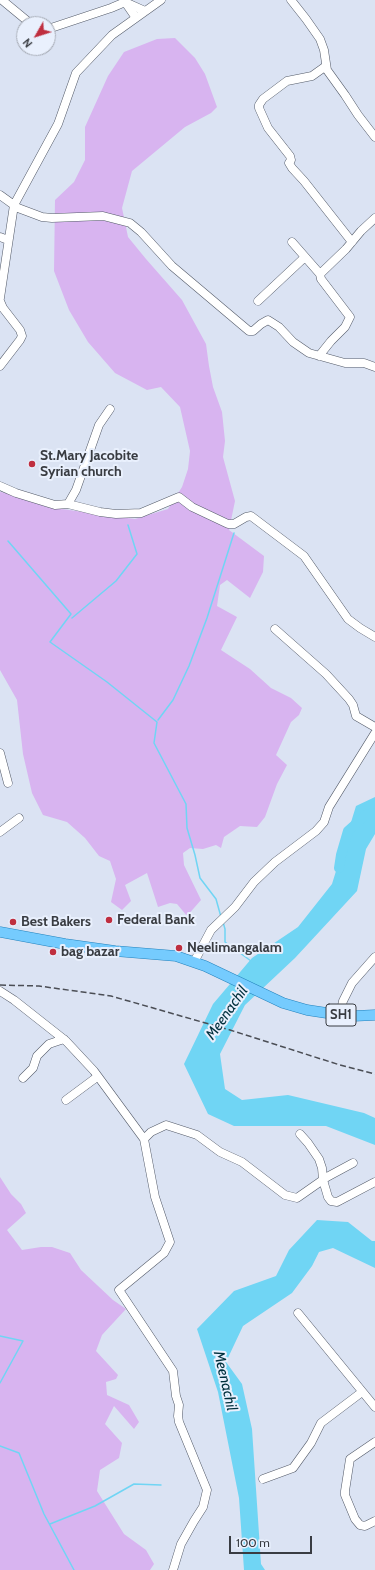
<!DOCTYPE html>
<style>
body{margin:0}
#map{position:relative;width:375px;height:1570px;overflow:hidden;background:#dbe3f3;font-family:Cabin,sans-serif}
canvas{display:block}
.north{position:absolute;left:16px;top:16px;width:40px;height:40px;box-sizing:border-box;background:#e9f0fd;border:1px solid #a3a8b2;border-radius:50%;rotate:231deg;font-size:11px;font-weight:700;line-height:16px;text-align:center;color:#393c42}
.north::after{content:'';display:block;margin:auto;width:14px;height:18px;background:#bf2e3f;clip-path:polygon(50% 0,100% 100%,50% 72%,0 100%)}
.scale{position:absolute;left:229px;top:1536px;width:83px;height:18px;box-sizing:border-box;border:2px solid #393c42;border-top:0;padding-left:5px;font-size:12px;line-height:14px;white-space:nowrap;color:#393c42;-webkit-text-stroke:3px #e9f0fd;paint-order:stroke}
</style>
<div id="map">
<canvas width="375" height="1570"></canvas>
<div class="north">N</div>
<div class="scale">100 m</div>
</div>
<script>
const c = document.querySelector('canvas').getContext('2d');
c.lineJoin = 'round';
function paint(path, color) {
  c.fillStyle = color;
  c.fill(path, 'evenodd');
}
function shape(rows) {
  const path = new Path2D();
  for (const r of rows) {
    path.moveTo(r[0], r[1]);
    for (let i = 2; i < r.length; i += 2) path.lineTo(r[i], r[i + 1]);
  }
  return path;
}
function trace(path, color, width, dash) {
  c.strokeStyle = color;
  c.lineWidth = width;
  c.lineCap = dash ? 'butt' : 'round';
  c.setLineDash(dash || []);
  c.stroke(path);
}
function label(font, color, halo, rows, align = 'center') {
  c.font = font + ' Cabin,sans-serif';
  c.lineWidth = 4;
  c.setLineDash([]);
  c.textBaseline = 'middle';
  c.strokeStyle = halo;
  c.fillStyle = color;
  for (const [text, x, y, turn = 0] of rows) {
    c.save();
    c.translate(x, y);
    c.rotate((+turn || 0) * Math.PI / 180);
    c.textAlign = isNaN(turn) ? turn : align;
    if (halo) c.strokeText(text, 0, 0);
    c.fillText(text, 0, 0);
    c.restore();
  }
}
paint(shape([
 [175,38,195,58,205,74,217,107,211,113,185,127,132,171,122,208,128,237,146,259,182,300,206,344,209,366,213,387,222,412,225,441,223,457,235,501,229,530,264,556,263,572,250,598,227,580,220,585,217,606,237,617,221,650,250,669,271,688,291,698,302,708,299,715,291,722,276,755,287,765,277,784,265,817,257,827,240,826,224,837,221,848,216,845,203,849,190,848,183,853,184,865,201,900,187,916,177,904,170,903,158,907,147,873,125,885,131,901,122,910,111,902,116,879,110,861,99,856,85,838,67,822,43,815,32,793,23,754,17,700,0,670,0,492,13,494,47,507,135,519,168,509,182,487,188,469,190,451,180,407,161,387,147,390,115,373,88,342,69,310,54,271,55,200,74,182,85,160,85,127,108,76,124,52,157,39],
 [0,1177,11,1194,21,1204,26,1213,7,1230,22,1250,41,1247,52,1247,70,1253,81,1270,113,1300,126,1309,102,1335,96,1351,118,1375,116,1379,106,1382,107,1395,129,1405,139,1422,134,1429,114,1406,105,1424,122,1443,119,1458,100,1470,97,1491,124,1534,146,1550,154,1564,150,1570,0,1570]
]), '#d8b4f0');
paint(shape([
 [375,797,375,834,366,849,357,891,295,958,245,1005,220,1054,225,1089,242,1100,288,1095,364,1113,375,1118,375,1145,326,1126,234,1126,208,1114,184,1064,213,1004,252,958,298,927,332,884,356,806],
 [317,1220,348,1222,372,1241,375,1241,375,1268,333,1248,319,1252,312,1266,292,1293,243,1326,226,1362,242,1384,252,1429,261,1564,265,1570,244,1570,239,1498,218,1392,197,1329,234,1291,276,1276,289,1250]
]), '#70d5f4');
trace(shape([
 [8,541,71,614,50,642,107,682,157,722,154,743,186,804,187,828,195,855,200,878,216,899,221,917],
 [72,618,116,581,137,554,128,525],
 [158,720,173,700,189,666,207,618,234,533],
 [223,922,225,929,225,942,251,961],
 [0,1336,23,1341,0,1383],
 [0,1446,19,1453,44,1514,74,1570],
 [50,1524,95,1506,134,1484,161,1485]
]), '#70d5f4', 1.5);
trace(shape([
 [339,868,341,855,348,831,366,815,375,813]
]), '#70d5f4', 10);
const minor = shape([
 [2,0,31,24],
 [291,0,306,19,320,39,324,50,327,70,345,95,358,115,375,137],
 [125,2,145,11],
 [48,29,111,8,125,2,136,18],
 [326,66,312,76,287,81,263,99,259,105,259,108,268,128,290,156,291,160,289,163,292,168,304,181,352,242],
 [0,195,18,208,42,217,52,218,103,216,130,223,141,232,172,266,249,331,253,331,261,324,268,320,279,327,293,342,309,353,345,363,364,363,375,367],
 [0,237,8,240],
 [292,242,320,274,321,279,350,317,345,327,331,341,319,356],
 [320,274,346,249,361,231,375,218],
 [0,298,14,205,58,124,76,73,112,35,161,0],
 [0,301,3,308,20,330,22,336,20,340,0,366],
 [258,301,305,257],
 [0,486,16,493,55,505,68,504,100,512,116,514,141,513,179,497,192,507,228,524,234,524,246,517,251,516,304,556,348,619,360,628,375,637],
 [68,504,76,490,99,425,110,409],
 [275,629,326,674,349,699,353,705,356,716,375,727],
 [0,753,8,783],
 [0,832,19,818],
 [194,962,211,930,235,907,254,882,275,862,316,831,324,822,329,807,375,733],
 [0,991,14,1000,66,1041,94,1071,144,1139,155,1197,170,1242,164,1253,119,1290,173,1371,176,1396,179,1405,178,1416,179,1422,207,1490,203,1507,194,1521,181,1544,173,1570],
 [340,1015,343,1001,352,983,375,957],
 [23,1078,33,1068,37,1056,49,1044,64,1039],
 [66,1100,97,1077],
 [300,1134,308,1143,319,1159,322,1168,323,1180,328,1197,331,1201,337,1202,375,1182],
 [144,1139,151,1132,166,1125,197,1135,220,1152,242,1162,285,1195,297,1198,327,1177,353,1163],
 [298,1313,375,1407],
 [375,1442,350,1459,345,1491,345,1495,355,1519,360,1525,365,1526,375,1521],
 [263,1479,293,1468,311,1443,321,1423,362,1392]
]);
const major = shape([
 [0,932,65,944,115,951,176,956,205,966,283,1003,307,1010,340,1015,354,1016,375,1015]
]);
trace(minor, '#545b69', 9);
trace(major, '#2482bc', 11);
trace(minor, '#fff', 8);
trace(major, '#75cbfe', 10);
trace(shape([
 [0,985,39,986,111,996,230,1030,340,1065,375,1074]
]), '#4b4e55', 1.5, [6, 3]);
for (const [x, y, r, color] of [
 [32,464,4,"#bf2e3f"],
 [109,920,4,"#bf2e3f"],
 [13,922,4,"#bf2e3f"],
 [179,948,4,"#bf2e3f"],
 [53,952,4,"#bf2e3f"]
]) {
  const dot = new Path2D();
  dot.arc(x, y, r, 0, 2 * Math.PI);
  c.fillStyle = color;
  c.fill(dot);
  trace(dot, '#e9f0fd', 1.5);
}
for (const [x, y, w] of [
 [341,1015,30]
]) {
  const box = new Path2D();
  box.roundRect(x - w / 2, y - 11, w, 22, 3);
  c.fillStyle = '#e9f0fd';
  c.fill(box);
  trace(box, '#393c42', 1);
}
label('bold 13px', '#393c42', null, [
 ["SH1",341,1015]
]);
label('bold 14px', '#393c42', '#e9f0fd', [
 ["St.Mary Jacobite",40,456],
 ["Syrian church",40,472],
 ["Federal Bank",117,920],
 ["Best Bakers",21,922],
 ["Neelimangalam",187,948],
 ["bag bazar",61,952]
], 'left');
label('italic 15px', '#00303d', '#e9f0fd', [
 ["Meenachil",227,1013,-55],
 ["Meenachil",225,1381,77]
]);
</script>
